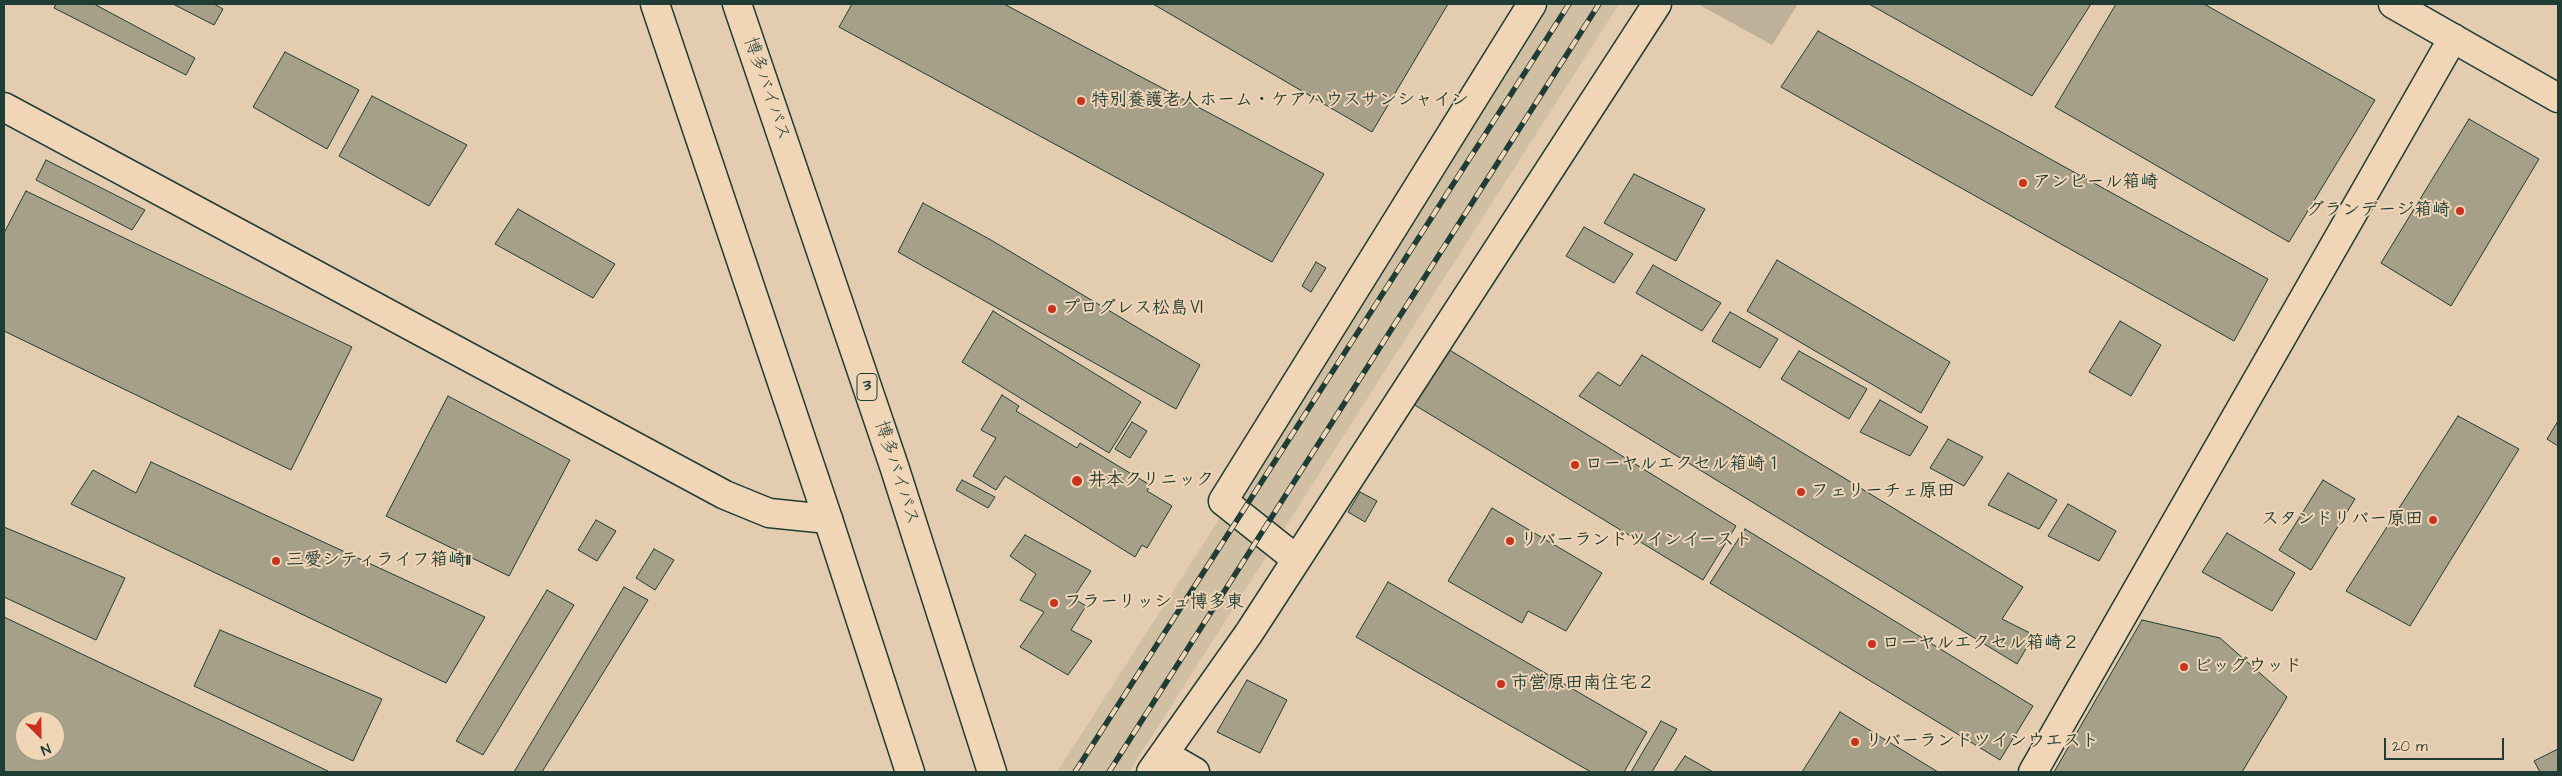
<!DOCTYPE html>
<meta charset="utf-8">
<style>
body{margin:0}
#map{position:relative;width:2562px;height:776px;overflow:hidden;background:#e3ccaf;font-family:"Architects Daughter",sans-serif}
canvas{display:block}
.frame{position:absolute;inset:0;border:5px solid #1f3d34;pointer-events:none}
.north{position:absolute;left:15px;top:711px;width:50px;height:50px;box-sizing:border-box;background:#f0d5b7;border:1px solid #9c9883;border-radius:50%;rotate:157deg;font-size:14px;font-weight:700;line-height:20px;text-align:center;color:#1f3d34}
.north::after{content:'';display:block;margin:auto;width:18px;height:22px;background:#c8321e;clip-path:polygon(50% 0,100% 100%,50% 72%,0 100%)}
.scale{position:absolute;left:2384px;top:738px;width:120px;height:22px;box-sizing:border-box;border:2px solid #1f3d34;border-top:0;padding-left:6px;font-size:15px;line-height:18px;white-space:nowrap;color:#1f3d34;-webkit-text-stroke:4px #f0d5b7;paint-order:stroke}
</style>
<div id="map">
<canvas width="2562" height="776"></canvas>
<div class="frame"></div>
<div class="north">N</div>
<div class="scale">20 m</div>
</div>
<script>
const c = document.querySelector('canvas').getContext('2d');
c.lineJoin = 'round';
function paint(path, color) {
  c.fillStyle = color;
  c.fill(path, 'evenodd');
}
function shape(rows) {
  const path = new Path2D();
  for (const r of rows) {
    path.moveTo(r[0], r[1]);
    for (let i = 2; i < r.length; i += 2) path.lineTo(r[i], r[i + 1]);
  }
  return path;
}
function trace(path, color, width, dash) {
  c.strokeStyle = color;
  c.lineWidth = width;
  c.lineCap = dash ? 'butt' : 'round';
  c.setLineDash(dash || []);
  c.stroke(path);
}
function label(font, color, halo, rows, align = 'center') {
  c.font = font + ' "Architects Daughter","Klee One",sans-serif';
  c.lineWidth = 4;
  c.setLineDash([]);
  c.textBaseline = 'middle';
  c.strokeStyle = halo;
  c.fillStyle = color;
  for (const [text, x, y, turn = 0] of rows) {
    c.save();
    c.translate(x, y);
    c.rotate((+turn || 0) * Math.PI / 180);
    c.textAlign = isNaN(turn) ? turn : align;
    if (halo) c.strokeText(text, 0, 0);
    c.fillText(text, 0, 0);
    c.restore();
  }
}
paint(shape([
 [1550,4,1619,4,1129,772,1057,772]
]), '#d1bfa4');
paint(shape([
 [1698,4,1798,4,1772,45]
]), '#bfb199');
const building = shape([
 [56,4,94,4,195,58,186,75,54,8,56,4],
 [173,4,214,4,223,9,214,25,173,4],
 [852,4,1004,4,1324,174,1272,262,839,27,852,4],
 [1153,4,1448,4,1372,132,1153,4],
 [1869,4,2091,4,2032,96,1869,4],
 [2116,4,2204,4,2375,100,2289,242,2055,107,2116,4],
 [1818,31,2268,279,2234,341,1781,87,1818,31],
 [285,52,359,90,327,149,253,107,285,52],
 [372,96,467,145,429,206,339,156,372,96],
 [2469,119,2539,159,2451,306,2381,263,2469,119],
 [46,160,145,210,132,230,36,180,46,160],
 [1634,174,1705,209,1676,261,1604,223,1634,174],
 [26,191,352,347,291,470,4,331,4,233,26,191],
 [923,203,991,240,1200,365,1176,409,898,252,923,203],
 [518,209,615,264,593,298,495,244,518,209],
 [1584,227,1633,254,1614,283,1566,256,1584,227],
 [1777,260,1950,362,1921,413,1747,311,1777,260],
 [1316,262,1326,268,1311,292,1302,286,1316,262],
 [1653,265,1721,303,1702,331,1636,293,1653,265],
 [993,311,1141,402,1109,453,962,362,993,311],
 [1730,312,1778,339,1760,368,1712,341,1730,312],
 [2120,321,2161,345,2131,396,2089,372,2120,321],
 [1448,349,1736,526,1703,580,1413,404,1448,349],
 [1799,351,1867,389,1849,419,1781,379,1799,351],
 [1642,355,2023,587,2002,619,2034,635,2017,664,1579,396,1598,372,1620,386,1642,355],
 [1002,395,1019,406,1016,411,1077,448,1080,443,1150,485,1147,491,1172,506,1147,548,1142,545,1135,557,1005,476,996,490,973,476,996,438,981,430,1002,395],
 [448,396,570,460,509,576,386,516,448,396],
 [1880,400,1928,427,1910,456,1860,432,1880,400],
 [2458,416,2519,449,2410,626,2346,591,2458,416],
 [2558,421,2558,446,2547,439,2558,421],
 [1132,422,1147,431,1130,458,1115,449,1132,422],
 [1948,439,1983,457,1964,486,1930,468,1948,439],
 [151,462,485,617,446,683,71,504,93,470,136,493,151,462],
 [2008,473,2057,500,2039,529,1988,505,2008,473],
 [962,480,995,497,988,508,956,490,962,480],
 [2323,480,2355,499,2311,570,2279,550,2323,480],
 [1360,492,1377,501,1365,522,1348,512,1360,492],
 [2068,504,2116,531,2099,561,2048,536,2068,504],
 [1492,508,1602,573,1566,631,1528,611,1522,623,1448,581,1492,508],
 [596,520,616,531,597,561,578,550,596,520],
 [4,527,125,578,96,640,4,597,4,527],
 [1745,529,2033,706,2000,760,1710,583,1745,529],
 [2227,533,2295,573,2272,611,2202,572,2227,533],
 [1025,535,1091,571,1073,598,1086,606,1071,630,1092,641,1068,675,1020,647,1044,612,1020,600,1036,574,1010,556,1025,535],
 [654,549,674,560,655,590,636,578,654,549],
 [1388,582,1647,732,1624,772,1591,772,1356,637,1388,582],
 [624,587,648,600,542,772,514,772,624,587],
 [547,590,574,605,483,755,456,741,547,590],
 [4,617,330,772,4,772,4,617],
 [25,721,55,721,55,751,25,751,25,721],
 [2142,620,2220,638,2287,697,2242,772,2054,772,2142,620],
 [220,630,382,699,353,761,194,686,220,630],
 [1247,680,1287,700,1260,753,1217,732,1247,680],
 [1840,712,1938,772,1802,772,1840,712],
 [1661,721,1677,729,1652,772,1631,772,1661,721],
 [2558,749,2558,772,2540,772,2534,761,2558,749],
 [1685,756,1713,772,1674,772,1685,756]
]);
paint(building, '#a6a089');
trace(building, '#1f3d34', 1);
const minor = shape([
 [4,107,725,495,769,513,828,519],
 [1296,559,1223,501,1532,4],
 [1164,754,1195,772],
 [1151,772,1249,633,1657,4],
 [2033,772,2453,38]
]);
const tertiary = shape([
 [2393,4,2558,98]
]);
const trunk = shape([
 [655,4,828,519,910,772],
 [737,4,894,466,992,772]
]);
trace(minor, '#1f3d34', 31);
trace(tertiary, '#1f3d34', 31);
trace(trunk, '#1f3d34', 31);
trace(minor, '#f0d5b7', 28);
trace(tertiary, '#f0d5b7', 28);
trace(trunk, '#f0d5b7', 28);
const rail = shape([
 [1075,772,1569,4],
 [1109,772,1599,4]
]);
trace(rail, '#1f3d34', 5.5);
trace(rail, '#f0d5b7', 4, [11]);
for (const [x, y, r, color] of [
 [1081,101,5,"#c8321e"],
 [2023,183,5,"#c8321e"],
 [2460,211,5,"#c8321e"],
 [1052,309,5,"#c8321e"],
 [1575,465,5,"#c8321e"],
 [1077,481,6,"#c8321e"],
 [1801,492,5,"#c8321e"],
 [2433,520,5,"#c8321e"],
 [1510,541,5,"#c8321e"],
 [276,561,5,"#c8321e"],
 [1054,603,5,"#c8321e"],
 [1872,644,5,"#c8321e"],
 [2184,667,5,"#c8321e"],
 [1501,684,5,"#c8321e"],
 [1855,742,5,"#c8321e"]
]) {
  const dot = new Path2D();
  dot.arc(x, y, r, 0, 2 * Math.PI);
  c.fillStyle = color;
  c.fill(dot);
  trace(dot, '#f0d5b7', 2);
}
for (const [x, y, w] of [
 [867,387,20]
]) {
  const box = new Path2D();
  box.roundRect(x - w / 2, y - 13.5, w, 27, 4);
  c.fillStyle = '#f0d5b7';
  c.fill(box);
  trace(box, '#1f3d34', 1);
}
label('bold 16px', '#1f3d34', null, [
 ["3",867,387]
]);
label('18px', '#1f3d34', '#f0d5b7', [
 ["博多バイパス",766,89,71],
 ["博多バイパス",896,473,72]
]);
label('bold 18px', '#1f3d34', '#f0d5b7', [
 ["特別養護老人ホーム・ケアハウスサンシャイン",1091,101],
 ["アンピール箱崎",2033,183],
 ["グランデージ箱崎",2450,211,"right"],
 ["プログレス松島Ⅵ",1062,309],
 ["ローヤルエクセル箱崎１",1585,465],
 ["井本クリニック",1088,481],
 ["フェリーチェ原田",1811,492],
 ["スタンドリバー原田",2423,520,"right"],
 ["リバーランドツインイースト",1520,541],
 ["三愛シティライフ箱崎11",286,561],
 ["フラーリッシュ博多東",1064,603],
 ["ローヤルエクセル箱崎２",1882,644],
 ["ビッグウッド",2194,667],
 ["市営原田南住宅２",1511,684],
 ["リバーランドツインウエスト",1865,742]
], 'left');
</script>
